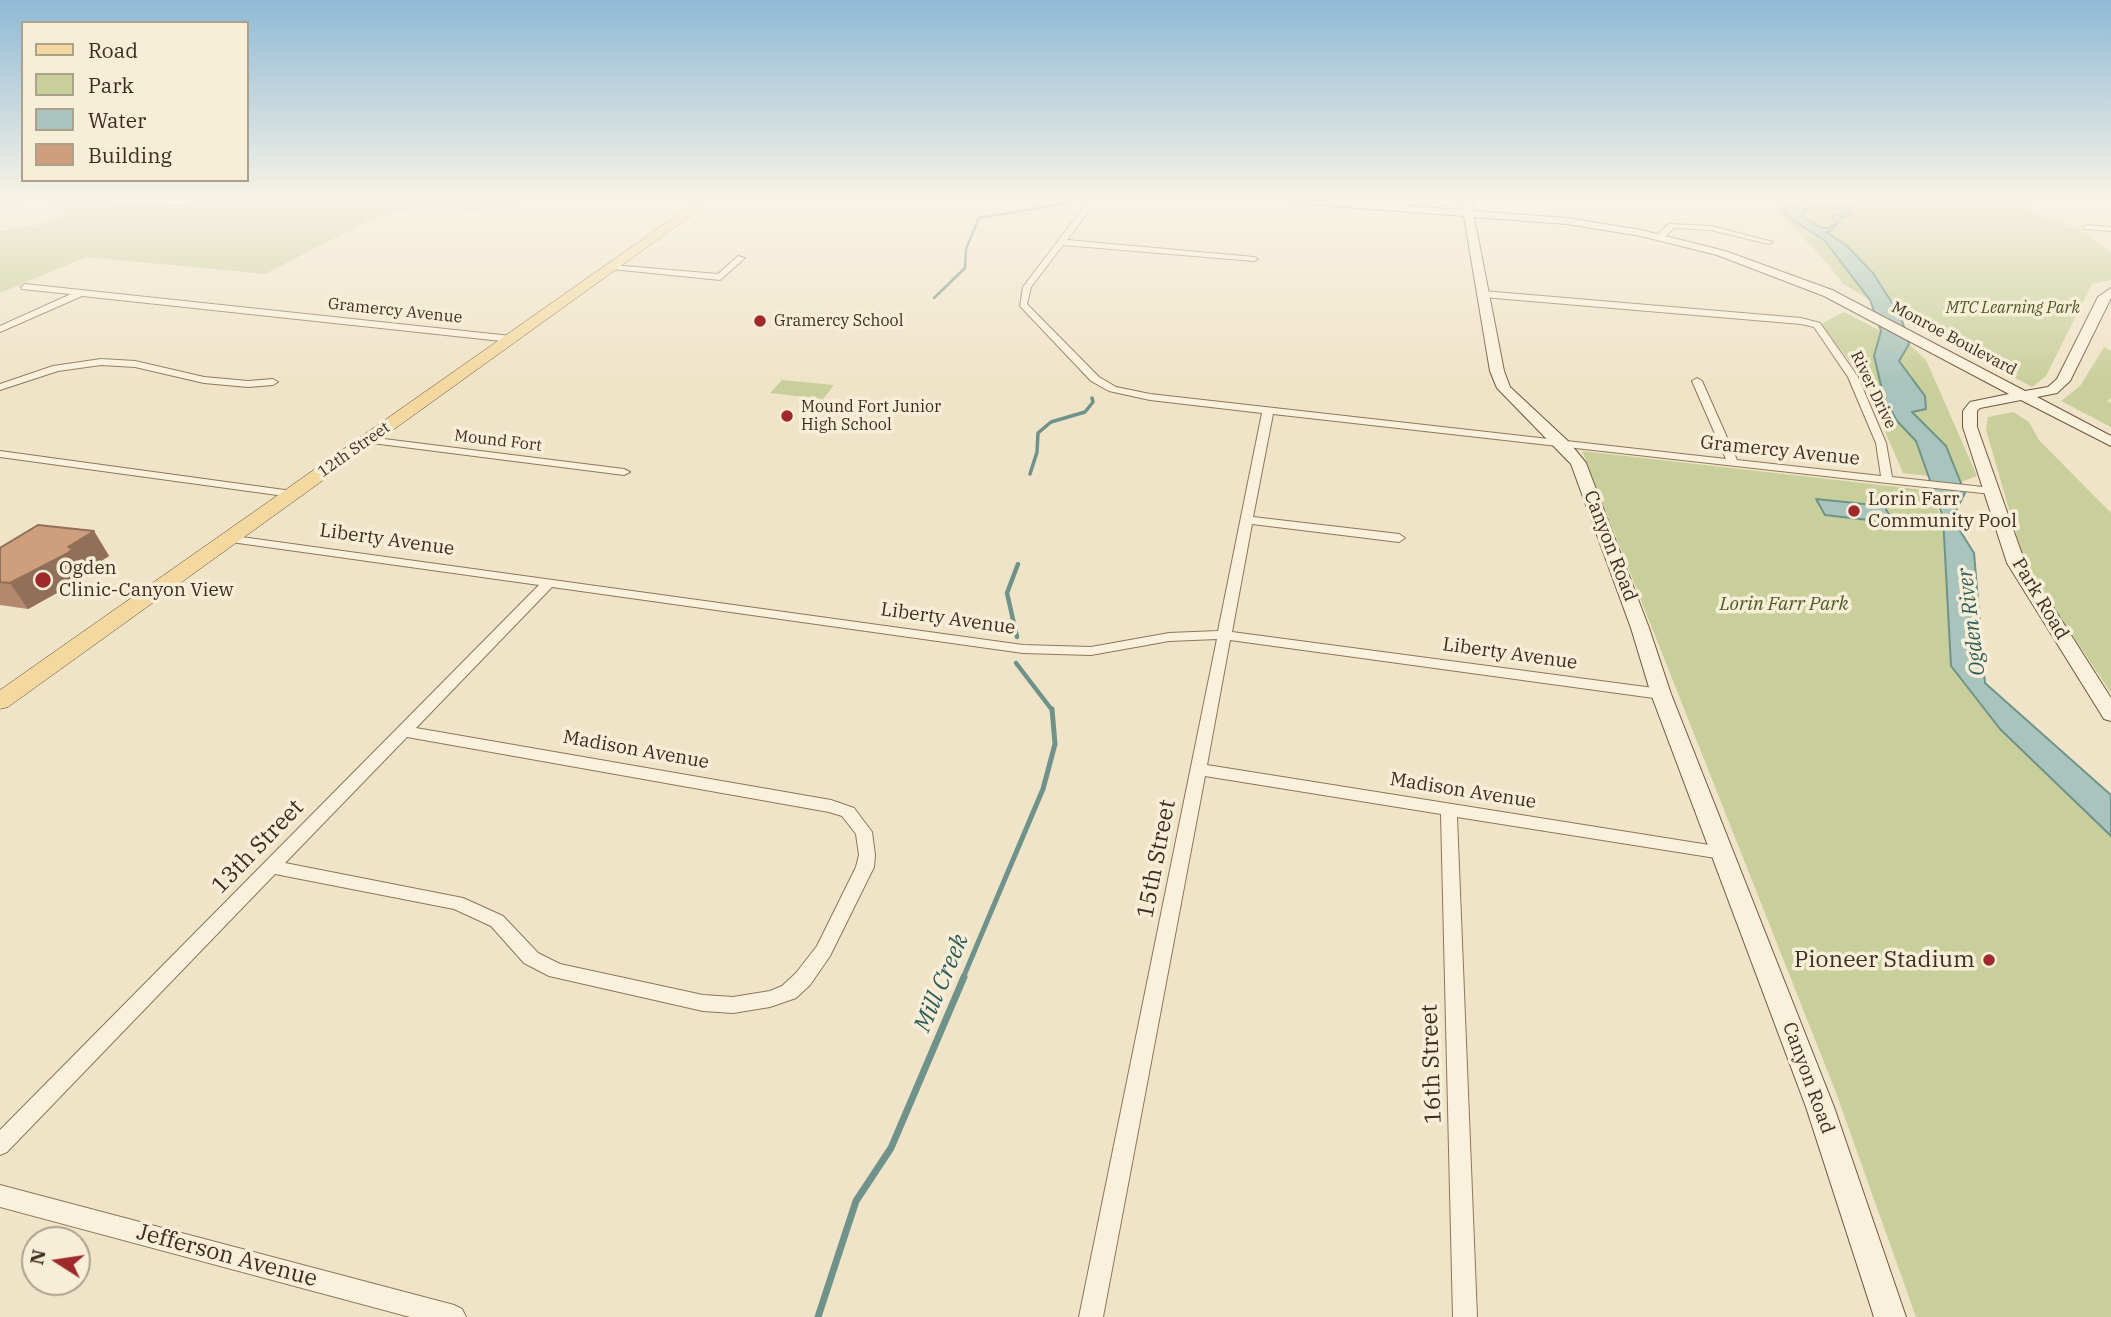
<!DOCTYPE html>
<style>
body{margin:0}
#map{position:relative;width:2111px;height:1317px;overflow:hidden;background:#f0e4c8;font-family:"IBM Plex Serif",serif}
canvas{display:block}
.legend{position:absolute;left:21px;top:21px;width:228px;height:161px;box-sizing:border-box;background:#f7eed8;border:2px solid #ada18e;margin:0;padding:9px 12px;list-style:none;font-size:21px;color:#3d2e20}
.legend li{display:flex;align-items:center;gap:14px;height:35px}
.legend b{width:35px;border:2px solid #ada18e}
.north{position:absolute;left:21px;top:1226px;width:70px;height:70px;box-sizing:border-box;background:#f7eed8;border:2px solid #ada18e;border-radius:50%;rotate:282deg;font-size:19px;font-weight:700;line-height:28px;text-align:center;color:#3d2e20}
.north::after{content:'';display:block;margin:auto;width:24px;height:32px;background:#9e2a2b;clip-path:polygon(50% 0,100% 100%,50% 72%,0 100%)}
</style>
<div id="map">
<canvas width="2111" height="1317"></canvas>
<ul class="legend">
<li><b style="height:9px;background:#f3d9a0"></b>Road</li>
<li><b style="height:19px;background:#c9cf9b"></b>Park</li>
<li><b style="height:19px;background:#a9c4bc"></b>Water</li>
<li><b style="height:19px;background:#cf9f7d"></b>Building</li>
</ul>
<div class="north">N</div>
</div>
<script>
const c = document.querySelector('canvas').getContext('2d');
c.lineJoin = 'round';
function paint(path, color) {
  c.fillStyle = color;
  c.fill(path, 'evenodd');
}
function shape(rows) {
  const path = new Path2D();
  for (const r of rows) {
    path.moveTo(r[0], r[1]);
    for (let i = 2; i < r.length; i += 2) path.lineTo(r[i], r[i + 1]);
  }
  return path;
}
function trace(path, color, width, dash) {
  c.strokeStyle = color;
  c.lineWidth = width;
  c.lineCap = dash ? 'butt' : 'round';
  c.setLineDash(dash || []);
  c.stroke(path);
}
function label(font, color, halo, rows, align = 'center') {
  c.font = font + ' "IBM Plex Serif",serif';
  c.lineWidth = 7;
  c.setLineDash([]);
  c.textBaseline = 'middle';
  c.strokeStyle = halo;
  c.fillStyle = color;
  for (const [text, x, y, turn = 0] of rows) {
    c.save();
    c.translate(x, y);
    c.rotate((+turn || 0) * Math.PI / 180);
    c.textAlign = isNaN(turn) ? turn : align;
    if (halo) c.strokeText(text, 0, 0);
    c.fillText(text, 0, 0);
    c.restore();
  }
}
paint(shape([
 [0,199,92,199,180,206,196,199,557,199,476,212,430,208,379,215,265,274,86,257,0,293,0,231,48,222,68,213,41,201,0,209],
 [1778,199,1828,199,1812,201,1785,215,1825,241,1870,300,1843,284,1827,263,1776,210],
 [1849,199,2024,199,2031,205,2024,209,2082,230,2111,253,2111,280,2092,284,2046,376,2032,387,1901,317,1873,273,1845,244,1802,216,1804,208,1847,204],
 [1844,312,1881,331,1874,356,1897,421,1916,441,1928,476,1903,473,1862,378,1821,324],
 [1909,344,1926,360,1977,476,1961,482,1946,446,1911,412,1899,360],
 [2104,347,2111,351,2111,398,2107,401,2111,403,2111,427,2061,401,2080,386],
 [782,380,834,385,823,399,770,393],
 [2013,412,2029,422,2039,440,2111,513,2111,693,2025,564,1986,430,1988,417],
 [1582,451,1933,491,1948,545,1951,666,2000,729,2111,836,2111,1317,1916,1317,1835,1090]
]), '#c9cf9b');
const water = shape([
 [1828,199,1849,199,1848,211,1852,215,1842,217,1831,231,1826,232,1845,244,1873,273,1901,317,1909,344,1899,361,1925,396,1926,409,1912,412,1946,446,1965,493,1952,518,1974,553,1985,683,2111,795,2111,836,2000,729,1951,666,1943,517,1916,441,1897,421,1884,398,1874,356,1881,331,1870,300,1825,241,1785,215,1788,205,1828,199],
 [1836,205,1844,213,1833,216,1835,223,1829,228,1821,228,1802,216,1804,209,1836,205],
 [1816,499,1884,506,1894,523,1825,515,1816,499]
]);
paint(water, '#a9c4bc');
trace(water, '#6f938a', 2);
trace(shape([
 [934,298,965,268,966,249,979,218,1085,200]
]), '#6f938a', 2.5);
trace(shape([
 [1030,474,1037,452,1038,433,1051,422,1085,412,1093,402,1092,398]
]), '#6f938a', 3.5);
trace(shape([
 [1017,637,1007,593,1018,564],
 [1016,663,1052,710]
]), '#6f938a', 4.5);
trace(shape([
 [963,978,1043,789,1055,744,1052,709]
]), '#6f938a', 5);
trace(shape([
 [818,1317,856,1201,891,1148,964,977]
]), '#6f938a', 7);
const street = shape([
 [1090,199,1098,199,1067,240,1254,257,1258,259,1254,261,1063,245,1031,287,1027,304,1099,377,1116,387,1150,394,1726,459,1692,381,1697,378,1702,381,1737,460,1881,476,1876,443,1848,377,1814,327,1801,324,1483,297,1479,294,1483,291,1801,318,1820,323,1858,377,1886,443,1892,477,1992,488,1998,491,1992,494,1887,483,1273,414,1253,517,1399,534,1405,538,1399,542,1252,524,1232,632,1661,689,1668,694,1661,699,1230,640,1207,765,1722,847,1728,848,1730,853,1728,858,1722,859,1457,817,1477,1317,1453,1317,1441,814,1205,776,1103,1317,1079,1317,1217,639,1169,641,1091,655,1023,653,552,587,416,728,831,800,854,808,872,832,875,855,874,867,830,956,810,985,796,998,770,1007,733,1013,703,1011,549,976,524,963,491,926,454,909,275,874,7,1152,0,1155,0,1130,539,585,231,542,225,538,227,535,1023,645,1091,647,1169,633,1218,631,1262,413,1150,400,1109,391,1091,381,1020,306,1023,287,1090,199],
 [407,737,829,812,842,816,856,834,859,855,856,867,817,946,796,973,782,986,770,991,733,997,703,995,560,964,538,953,503,916,463,898,285,863,407,737],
 [1669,224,1711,226,1773,242,1769,244,1711,230,1674,228,1663,239,1657,239,1657,235,1669,224],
 [2087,225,2111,227,2111,231,2084,229,2083,227,2087,225],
 [738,256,745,258,720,280,612,269,608,267,612,265,718,274,738,256],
 [25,284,511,336,516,339,511,342,82,296,0,332,0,326,71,294,22,289,21,287,25,284],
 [101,359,135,361,204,377,248,381,273,379,278,382,273,385,248,387,204,383,135,367,101,365,58,371,0,390,0,384,53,366,101,359],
 [368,437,624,469,630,472,624,475,364,442,364,438,368,437],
 [0,451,292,491,298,494,292,497,0,457,0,451],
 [0,1185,454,1305,462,1309,466,1317,410,1317,0,1207,0,1185]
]);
const secondary = shape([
 [1276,199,1318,199,1463,210,1461,199,1471,199,1473,211,1567,218,1641,230,1725,251,1832,290,2025,391,2048,387,2057,379,2098,297,2111,288,2111,298,2070,381,2057,393,2037,397,2111,436,2111,446,2021,400,1980,408,1977,411,1977,427,2025,563,2111,698,2111,721,2104,719,2007,563,1963,427,1963,411,1970,402,2009,394,1824,296,1717,255,1641,236,1567,224,1474,217,1504,371,1510,387,1569,442,1586,463,1649,628,1671,694,1834,1107,1906,1317,1874,1317,1806,1107,1651,694,1631,628,1571,464,1497,388,1490,371,1464,216,1281,202,1276,199]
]);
const primary = shape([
 [700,199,714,199,8,707,0,709,0,690,700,199]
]);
trace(street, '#8d765c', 2);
trace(secondary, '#6f573f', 2);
trace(primary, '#5b4430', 1);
paint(street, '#faf1dc');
paint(secondary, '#faf1dc');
paint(primary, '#f3d9a0');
paint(shape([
 [94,531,109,556,87,570,89,573,84,578,28,609,0,605,0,548]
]), '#b2896c');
paint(shape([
 [94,531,109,556,87,570,89,573,84,578,28,609,10,583]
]), '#916f58');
const building = shape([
 [38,525,94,531,68,547,73,548,68,553,10,583,0,582,0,548,38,525]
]);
paint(building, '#cf9f7d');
trace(building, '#916f58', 2);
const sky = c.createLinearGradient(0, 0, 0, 383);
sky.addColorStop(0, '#8fbad6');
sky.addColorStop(0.52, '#f8f3e6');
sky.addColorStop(1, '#f8f3e600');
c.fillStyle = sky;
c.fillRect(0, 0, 2111, 383);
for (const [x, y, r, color] of [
 [760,321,7,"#9e2a2b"],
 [787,416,7,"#9e2a2b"],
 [1854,511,7,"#9e2a2b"],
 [43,580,9,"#9e2a2b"],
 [1989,960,7,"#9e2a2b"]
]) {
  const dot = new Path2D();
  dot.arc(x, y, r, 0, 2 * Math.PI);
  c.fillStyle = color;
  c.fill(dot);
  trace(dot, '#f7eed8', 2.5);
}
label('italic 16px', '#4d5a26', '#f7eed8', [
 ["MTC Learning Park",2013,308]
]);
label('16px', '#3d2e20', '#f7eed8', [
 ["Gramercy Avenue",395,311,6],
 ["Monroe Boulevard",1954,339,28],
 ["River Drive",1873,390,64],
 ["Mound Fort",498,441,7],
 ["12th Street",354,450,-35]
]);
label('16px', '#3d2e20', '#f7eed8', [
 ["Gramercy School",774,321],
 ["Mound Fort Junior",801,407],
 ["High School",801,425]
], 'left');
label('19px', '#3d2e20', '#f7eed8', [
 ["Gramercy Avenue",1780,451,6],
 ["Liberty Avenue",387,540,8],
 ["Canyon Road",1610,546,69],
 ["Park Road",2040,599,59],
 ["Liberty Avenue",948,619,8],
 ["Liberty Avenue",1510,654,8],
 ["Madison Avenue",636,750,10],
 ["Madison Avenue",1463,791,9],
 ["Canyon Road",1808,1078,70]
]);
label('19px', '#3d2e20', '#f7eed8', [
 ["Lorin Farr",1868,500],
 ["Community Pool",1868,522],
 ["Ogden",59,569],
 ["Clinic-Canyon View",59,591]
], 'left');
label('italic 19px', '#4d5a26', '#f7eed8', [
 ["Lorin Farr Park",1784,605]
]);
label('italic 21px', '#2f5d5a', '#f7eed8', [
 ["Ogden River",1972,622,-97]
]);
label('23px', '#3d2e20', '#f7eed8', [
 ["13th Street",258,847,-46],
 ["15th Street",1157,859,-79],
 ["16th Street",1432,1064,-92],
 ["Jefferson Avenue",227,1256,15]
]);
label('23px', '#3d2e20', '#f7eed8', [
 ["Pioneer Stadium",1975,960]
], 'right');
label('italic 24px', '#2f5d5a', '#f7eed8', [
 ["Mill Creek",942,983,-67]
]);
</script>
